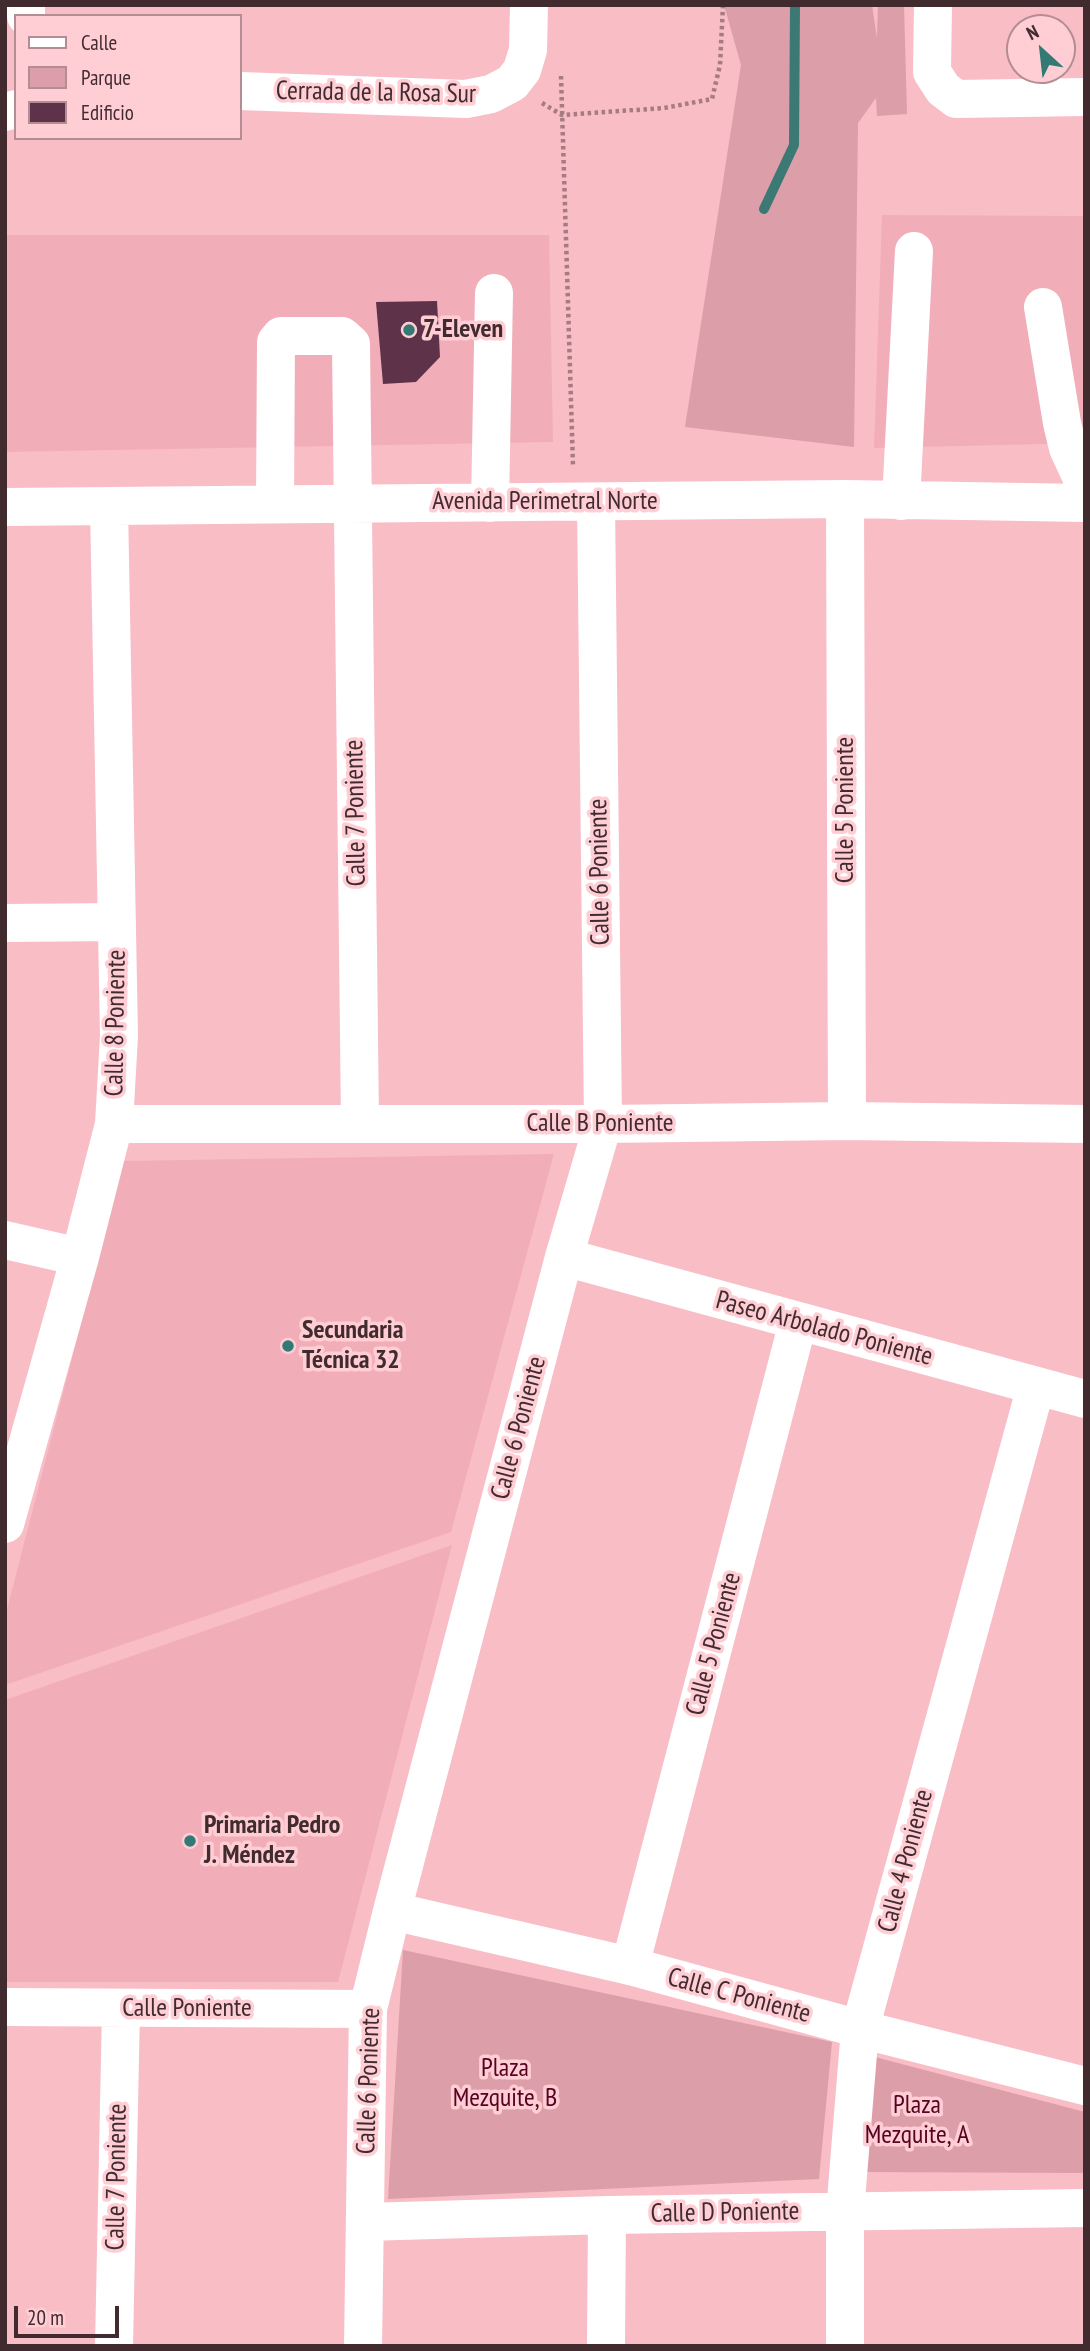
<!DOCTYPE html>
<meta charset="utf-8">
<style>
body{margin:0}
#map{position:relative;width:1090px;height:2351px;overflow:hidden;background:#f9bdc6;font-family:"PT Sans Narrow",sans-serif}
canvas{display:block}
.frame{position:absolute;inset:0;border:7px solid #422b2f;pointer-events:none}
.legend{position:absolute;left:14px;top:14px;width:228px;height:126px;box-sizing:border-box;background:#ffced5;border:2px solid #b38d93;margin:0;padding:9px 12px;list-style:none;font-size:21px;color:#422b2f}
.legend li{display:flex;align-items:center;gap:14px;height:35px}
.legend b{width:35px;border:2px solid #b38d93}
.north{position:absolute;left:1006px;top:14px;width:70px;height:70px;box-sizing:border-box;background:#ffced5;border:2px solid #b38d93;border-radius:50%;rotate:333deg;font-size:19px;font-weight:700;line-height:28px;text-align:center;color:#422b2f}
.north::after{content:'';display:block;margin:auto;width:24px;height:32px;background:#337a75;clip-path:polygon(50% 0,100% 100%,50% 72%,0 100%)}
.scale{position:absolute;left:14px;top:2306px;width:105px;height:32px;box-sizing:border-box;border:4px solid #422b2f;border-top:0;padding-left:9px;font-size:21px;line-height:24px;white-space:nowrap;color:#422b2f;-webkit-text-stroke:5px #ffced5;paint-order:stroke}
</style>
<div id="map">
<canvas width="1090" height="2351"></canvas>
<div class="frame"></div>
<ul class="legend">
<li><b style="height:9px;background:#fff"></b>Calle</li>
<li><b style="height:19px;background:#dc9ea8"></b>Parque</li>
<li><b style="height:19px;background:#5e334a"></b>Edificio</li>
</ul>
<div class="north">N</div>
<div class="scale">20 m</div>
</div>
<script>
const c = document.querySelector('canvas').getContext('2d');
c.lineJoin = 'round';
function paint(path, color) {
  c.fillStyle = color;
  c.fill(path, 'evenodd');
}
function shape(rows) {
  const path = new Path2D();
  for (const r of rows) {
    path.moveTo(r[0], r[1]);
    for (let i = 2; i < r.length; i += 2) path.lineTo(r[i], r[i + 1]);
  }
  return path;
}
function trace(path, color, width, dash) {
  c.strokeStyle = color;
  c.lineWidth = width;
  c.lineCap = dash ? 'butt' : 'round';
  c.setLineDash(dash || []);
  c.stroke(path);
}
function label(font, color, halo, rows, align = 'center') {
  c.font = font + ' "PT Sans Narrow",sans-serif';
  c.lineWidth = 7;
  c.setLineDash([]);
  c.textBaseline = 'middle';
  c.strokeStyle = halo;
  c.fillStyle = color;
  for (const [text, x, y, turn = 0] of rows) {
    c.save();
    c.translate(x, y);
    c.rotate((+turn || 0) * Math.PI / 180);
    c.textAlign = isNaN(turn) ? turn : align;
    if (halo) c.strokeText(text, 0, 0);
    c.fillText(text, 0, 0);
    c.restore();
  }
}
paint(shape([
 [882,215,1085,216,1085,443,874,448],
 [5,235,549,235,553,442,5,452],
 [554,1154,451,1532,5,1685,5,1617,123,1161],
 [452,1545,338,1982,5,1982,5,1700]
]), '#f1aeb9');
paint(shape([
 [724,5,872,5,877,38,878,5,904,5,907,114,877,116,876,98,858,123,854,447,685,427,741,65],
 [403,1950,832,2042,819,2179,388,2199],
 [871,2056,1085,2112,1085,2173,862,2172]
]), '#dc9ea8');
trace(shape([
 [764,209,794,145,795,5]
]), '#3c7975', 10);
paint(shape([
 [437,301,440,357,416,382,383,384,376,302]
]), '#5e334a');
trace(shape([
 [561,76,573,466],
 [542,103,562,115,664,108,712,99,720,65,723,5]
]), '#a67b81', 4.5, [3.5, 3.5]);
trace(shape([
 [26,5,26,16],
 [933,5,932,72,943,89,956,99,1085,97],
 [240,91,466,99,491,94,512,83,522,70,528,50,529,5],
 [5,112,16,109],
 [1043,307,1062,423,1068,448,1085,485],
 [845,499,847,1121],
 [901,501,914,251],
 [490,503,494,293],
 [275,504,276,342,281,336,342,336,351,344,360,1123],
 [5,507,845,499,1085,503],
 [5,923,117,922],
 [114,1124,603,1124,847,1121,1085,1124],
 [5,1240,80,1257],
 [564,1257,1085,1399],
 [5,1524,80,1257,114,1124,119,1036,109,506],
 [392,1911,630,1966,860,2029,1085,2086],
 [630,1966,798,1322],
 [5,2007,368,2009],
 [365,2222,607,2215,1085,2208],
 [114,2346,121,2009],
 [363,2346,368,2009,392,1911,564,1257,603,1124,596,502],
 [606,2346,607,2215],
 [845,2346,845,2212,860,2029,1036,1386]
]), '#fff', 38);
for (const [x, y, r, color] of [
 [409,330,7,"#337a75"],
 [288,1346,7,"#337a75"],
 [190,1841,7,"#337a75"]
]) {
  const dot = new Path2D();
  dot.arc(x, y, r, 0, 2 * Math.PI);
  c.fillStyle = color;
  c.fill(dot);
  trace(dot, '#ffced5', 2.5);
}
label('26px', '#422b2f', '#ffced5', [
 ["Cerrada de la Rosa Sur",376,93,1],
 ["Avenida Perimetral Norte",545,502],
 ["Calle 5 Poniente",846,810,-90],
 ["Calle 7 Poniente",356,813,-91],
 ["Calle 6 Poniente",600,872,-91],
 ["Calle 8 Poniente",116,1023,-89],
 ["Calle B Poniente",600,1124],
 ["Paseo Arbolado Poniente",824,1329,15],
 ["Calle 6 Poniente",519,1428,-75],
 ["Calle 5 Poniente",714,1644,-75],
 ["Calle 4 Poniente",906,1861,-75],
 ["Calle C Poniente",739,1996,15],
 ["Calle Poniente",187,2009],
 ["Calle 6 Poniente",369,2081,-88],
 ["Calle 7 Poniente",117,2177,-89],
 ["Calle D Poniente",725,2213,-1]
]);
label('bold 26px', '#422b2f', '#ffced5', [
 ["7-Eleven",423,330],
 ["Secundaria",302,1331],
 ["Técnica 32",302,1361],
 ["Primaria Pedro",204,1826],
 ["J. Méndez",204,1856]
], 'left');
label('26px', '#560220', '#ffced5', [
 ["Plaza",505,2069],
 ["Mezquite, B",505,2099],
 ["Plaza",917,2106],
 ["Mezquite, A",917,2136]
]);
</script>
